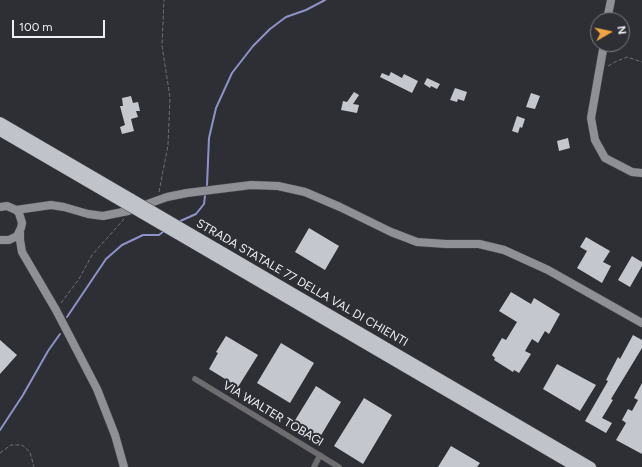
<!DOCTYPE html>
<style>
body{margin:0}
#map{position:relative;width:642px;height:467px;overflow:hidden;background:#2e2f35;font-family:Figtree,sans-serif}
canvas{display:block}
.north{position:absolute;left:590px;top:12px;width:40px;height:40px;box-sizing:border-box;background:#2e2f35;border:1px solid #7b7c81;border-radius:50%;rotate:81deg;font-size:11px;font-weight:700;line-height:16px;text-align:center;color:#eeeff3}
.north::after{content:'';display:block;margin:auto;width:14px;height:18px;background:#f1a540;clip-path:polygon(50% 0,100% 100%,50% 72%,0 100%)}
.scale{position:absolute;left:12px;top:20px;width:93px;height:18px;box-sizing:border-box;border:2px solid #eeeff3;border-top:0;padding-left:5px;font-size:12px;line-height:14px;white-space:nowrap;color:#eeeff3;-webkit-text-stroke:3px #2e2f35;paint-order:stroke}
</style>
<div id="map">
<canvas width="642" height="467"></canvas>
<div class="north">N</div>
<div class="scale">100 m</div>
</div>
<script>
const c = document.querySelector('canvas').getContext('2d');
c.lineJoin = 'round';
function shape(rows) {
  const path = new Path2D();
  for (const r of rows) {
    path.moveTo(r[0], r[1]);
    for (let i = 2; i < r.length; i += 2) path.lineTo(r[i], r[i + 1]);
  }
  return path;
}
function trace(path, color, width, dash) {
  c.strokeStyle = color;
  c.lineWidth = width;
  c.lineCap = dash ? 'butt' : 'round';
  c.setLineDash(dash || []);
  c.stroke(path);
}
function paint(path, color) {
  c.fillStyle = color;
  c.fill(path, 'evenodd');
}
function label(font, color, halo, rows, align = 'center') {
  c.font = font + ' Figtree,sans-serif';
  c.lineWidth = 4;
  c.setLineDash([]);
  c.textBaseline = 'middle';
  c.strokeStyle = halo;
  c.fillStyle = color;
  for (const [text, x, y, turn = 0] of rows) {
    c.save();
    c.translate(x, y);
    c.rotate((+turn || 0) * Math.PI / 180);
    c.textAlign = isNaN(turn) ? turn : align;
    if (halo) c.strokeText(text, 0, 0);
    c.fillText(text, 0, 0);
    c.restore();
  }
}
trace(shape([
 [207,185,209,138,216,108,232,73,253,46,270,29,286,17,306,10,325,0],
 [178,222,196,214,204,204,205,196],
 [67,317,106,259,122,245,143,235,159,235,164,231],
 [0,430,23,395,48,351,60,334]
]), '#8f91ca', 2);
paint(shape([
 [391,72,402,78,404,74,418,81,412,93,380,77,382,73,389,76],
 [427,78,440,84,437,89,431,86,430,88,424,84],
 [455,88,467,92,464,101,458,99,457,102,450,100],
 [354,92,359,95,353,104,359,105,357,113,341,110,343,101,347,102],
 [531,93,540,96,535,109,526,107],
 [131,96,133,103,138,102,140,111,136,111,138,117,131,119,134,131,122,134,120,127,125,125,120,106,123,106,122,98],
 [517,116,525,119,522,128,520,127,518,133,512,131],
 [568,138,570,148,559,151,557,141],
 [309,228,339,246,325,270,295,252],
 [586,237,610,251,603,262,611,266,602,283,577,268,587,251,580,247],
 [632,256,642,262,642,266,630,287,618,280],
 [511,292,531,304,534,298,560,314,549,334,545,331,538,343,532,339,525,351,531,354,519,373,514,370,513,372,494,360,495,358,492,355,502,338,506,340,517,322,499,311],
 [633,335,642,340,642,348,611,399,613,400,602,418,612,423,606,433,585,421,608,381,606,380,618,357,620,359],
 [226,336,258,355,238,387,209,369,218,353,216,352],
 [0,340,17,355,0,374],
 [281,343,314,363,290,403,257,383],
 [557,364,596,385,580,411,543,389],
 [642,383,642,454,616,440,626,423,622,420,628,409,632,411,638,400,634,398],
 [316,386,341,402,320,437,294,422],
 [364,398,392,415,363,464,334,446],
 [451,446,480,463,477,467,438,467]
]), '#c5c7cf');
const street = shape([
 [195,379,339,467],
 [314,467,320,455]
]);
const secondary = shape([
 [607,20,611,0],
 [604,44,591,118,595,140,605,158,632,172,642,173],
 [0,207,7,206,16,210,19,213,22,223,21,228,17,236,9,240,0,240],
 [16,210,51,205,64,207,88,214,103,216,128,211,167,197,187,193,251,185,278,186,305,192,340,207,391,232,417,242,446,244,479,244,504,250,548,270,642,323],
 [20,233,20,240,22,252,56,310,97,389,115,435,124,467]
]);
const highway = shape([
 [216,248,591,467],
 [213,255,576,467]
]);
trace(street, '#494a50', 6);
trace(secondary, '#494a50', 9);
trace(highway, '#494a50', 11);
trace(shape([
 [608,66,617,61,627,57,642,62],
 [159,192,168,145,170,97,162,46,164,0],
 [61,303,79,279,92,255,124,219],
 [0,453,11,445,22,445,30,452,34,467]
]), '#6f7075', 1, [4, 2]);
trace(street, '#6d6d70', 5.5);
trace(secondary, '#8f9095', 8);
trace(highway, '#c1c3cb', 10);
const highwayBridge = shape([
 [0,122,216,248],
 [0,131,213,255]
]);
trace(highwayBridge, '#494a50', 11, []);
trace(highwayBridge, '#c1c3cb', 10);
label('12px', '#eeeff3', '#2e2f35', [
 ["STRADA STATALE 77 DELLA VAL DI CHIENTI",302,283,30],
 ["VIA WALTER TOBAGI",273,414,31]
]);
</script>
